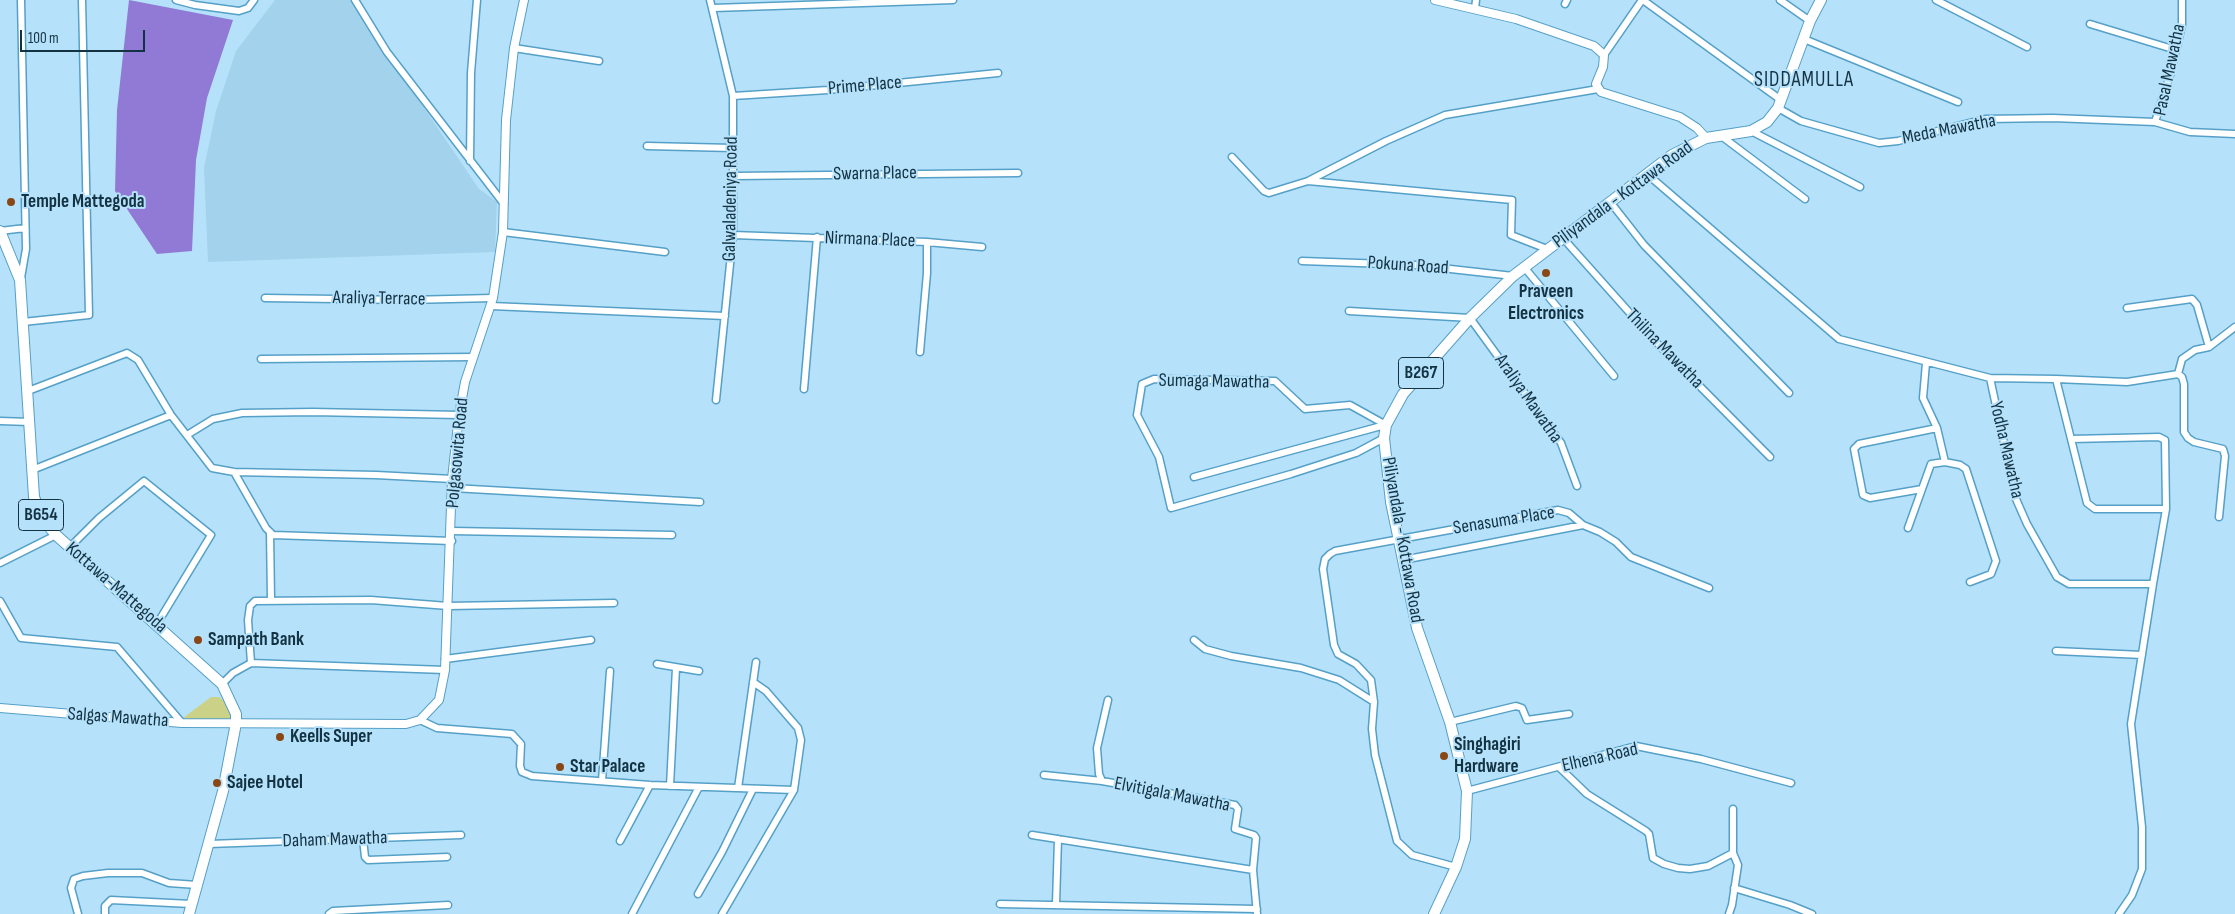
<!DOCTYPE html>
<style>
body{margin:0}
#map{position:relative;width:2235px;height:914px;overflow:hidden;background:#b6e1fa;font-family:"Sofia Sans Condensed",sans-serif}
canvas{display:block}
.scale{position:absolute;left:20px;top:30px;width:125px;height:22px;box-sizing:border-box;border:2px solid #133343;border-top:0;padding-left:6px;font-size:15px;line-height:18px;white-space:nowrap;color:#133343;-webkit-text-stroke:4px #b6e1fa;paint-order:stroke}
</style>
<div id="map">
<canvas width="2235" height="914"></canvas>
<div class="scale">100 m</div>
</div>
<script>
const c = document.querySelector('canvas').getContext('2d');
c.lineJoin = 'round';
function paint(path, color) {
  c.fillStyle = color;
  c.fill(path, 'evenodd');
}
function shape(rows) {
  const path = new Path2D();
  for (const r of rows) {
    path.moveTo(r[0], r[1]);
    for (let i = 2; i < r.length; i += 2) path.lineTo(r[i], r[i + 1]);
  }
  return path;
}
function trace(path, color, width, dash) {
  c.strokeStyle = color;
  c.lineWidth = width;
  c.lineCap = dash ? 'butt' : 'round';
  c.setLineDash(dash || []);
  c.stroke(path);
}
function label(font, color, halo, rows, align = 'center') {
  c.font = font + ' "Sofia Sans Condensed",sans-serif';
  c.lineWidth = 4;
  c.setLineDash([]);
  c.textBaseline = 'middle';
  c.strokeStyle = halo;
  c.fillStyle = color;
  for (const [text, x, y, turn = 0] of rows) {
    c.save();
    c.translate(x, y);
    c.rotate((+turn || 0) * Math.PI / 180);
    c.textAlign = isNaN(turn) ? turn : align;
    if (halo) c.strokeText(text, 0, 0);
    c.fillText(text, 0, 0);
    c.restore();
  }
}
paint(shape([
 [275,0,354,0,366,22,479,189,497,202,495,252,208,262,204,168,216,111,236,51]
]), '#a3d2ed');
paint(shape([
 [211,697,219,697,228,704,235,721,183,721,183,718]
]), '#cbd288');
paint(shape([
 [129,0,233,20,207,98,196,160,192,251,157,254,115,191,117,110]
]), '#907ad6');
const minor = shape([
 [176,0,195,5,239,11,248,8,254,0],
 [355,0,387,52,504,204],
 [710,0,733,96,733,235,716,400],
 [1643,0,1781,100],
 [1780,0,1810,21],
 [1936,0,2027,47],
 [2182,0,2182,25,2171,72,2155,122,2190,132,2235,134],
 [1565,4,1567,0],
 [713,8,953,0],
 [1475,9,1476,0],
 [2090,24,2176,50],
 [1804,39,1958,102],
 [514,48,599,61],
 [1604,55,1642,0],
 [733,96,828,90,998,73],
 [1778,108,1801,121,1879,143,1898,141,1985,119,2053,118,2155,122],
 [1751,131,1860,187],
 [1720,135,1805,199],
 [647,146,733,148],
 [1232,157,1264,191,1269,193,1308,181,1386,141,1445,115,1598,89],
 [470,161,471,73,477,0],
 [1647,174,1839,339,1990,378,2016,499,2027,524,2057,577,2069,584,2153,584,2131,724,2142,827,2142,869,2132,895,2119,914],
 [733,176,1018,173],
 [1308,181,1512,200,1511,235,1547,249],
 [1611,203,1644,245,1789,393],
 [0,231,25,228],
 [503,232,665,252],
 [733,235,927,242,927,273,920,352],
 [1562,237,1653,339,1770,457],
 [927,242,982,247],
 [1302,261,1415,265,1513,276],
 [1524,267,1614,376],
 [21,278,26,249,21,0],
 [265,298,408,300,493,298],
 [491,306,725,316],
 [2127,308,2192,299,2197,305,2209,347],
 [1349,311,1470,318,1561,443,1577,486],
 [23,322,89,315,82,0],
 [261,359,473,357],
 [1926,363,1923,398,1937,428,1945,462],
 [2178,374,2182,359,2195,350,2209,347,2235,327],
 [1990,378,2056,379,2087,503,2095,509,2166,509],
 [2056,379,2127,382,2178,374,2182,377,2184,384,2184,432,2188,438,2194,442,2223,449,2225,456,2219,517],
 [804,389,817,237],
 [28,391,127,353,138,360,171,415,212,468,234,472,376,475,452,479],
 [0,421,30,422],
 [187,435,213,419,242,413,313,412,459,415],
 [1384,438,1356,453,1291,474,1171,508,1159,457,1137,415,1142,384,1154,379,1275,381,1305,409,1350,405,1386,425],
 [2071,439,2159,437,2165,440,2166,509,2153,584],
 [32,470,171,415],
 [234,472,266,528,273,535,452,541],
 [1194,477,1385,425],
 [453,488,700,502],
 [1922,489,1870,498,1863,495,1854,449,1859,444,1937,428],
 [1908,528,1931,464,1945,462,1960,465,1966,469,1996,561,1991,574,1970,582],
 [452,531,672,535],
 [270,532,271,599],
 [70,547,99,518,144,481,211,535,157,624],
 [1403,560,1583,525],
 [0,563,56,535],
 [0,601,21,638,117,647,182,723],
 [1194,640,1205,649,1231,656,1301,668,1339,680,1374,702],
 [2056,651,2142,655],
 [445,659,591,640],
 [251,663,248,620,250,606,255,601,371,600,448,606,614,603],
 [657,664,699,671],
 [222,684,233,673,251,663,445,670],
 [420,720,437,728,512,734,521,744,520,766,522,772,532,776,650,785,794,790],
 [1450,722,1516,706,1522,708,1527,720,1569,714],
 [1560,768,1587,794,1646,831,1649,834,1653,858,1664,864,1678,868,1690,869,1708,866,1733,853,1733,809],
 [1044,775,1102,781,1235,805,1238,809,1235,829,1254,835,1256,838,1253,870,1257,914],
 [602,781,610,671],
 [1102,781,1099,774,1097,748,1108,700],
 [670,786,676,668],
 [738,788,756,662],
 [1467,791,1636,746,1701,759,1791,783],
 [1032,835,1253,870],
 [363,839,365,857,368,860,447,857],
 [620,841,650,785],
 [209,844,461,835],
 [1456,867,1412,855,1397,841,1375,755,1372,729,1374,702,1371,680,1356,664,1338,654,1334,645,1323,569,1325,559,1330,554,1335,551,1558,510,1569,513,1583,525,1600,532,1616,542,1631,557,1709,588],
 [1734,888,1790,905,1812,914],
 [698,894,722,852,753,789],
 [1000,904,1257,909],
 [1056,904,1058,839],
 [78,914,71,888,74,879,83,876,108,873,142,873,169,883,197,885],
 [105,914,105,906,111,900,191,904],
 [329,914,333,911,448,905],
 [632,914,699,787],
 [722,914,794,790,801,740,798,728,766,691,753,682],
 [1729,914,1732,905,1738,865,1733,853]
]);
const tertiary = shape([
 [1435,0,1516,19,1594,46,1604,55,1603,67,1596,84,1601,92,1680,117,1697,128,1706,138],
 [0,708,182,723,406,724,420,720,439,700,445,670,452,479,459,415,465,382,493,298,503,232,506,120,514,48,524,0]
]);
const primary = shape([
 [0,231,20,280,34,497,42,518,56,535,222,684,236,714,236,723,223,791,189,914],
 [1434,914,1456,867,1465,839,1467,791,1450,722,1417,628,1391,502,1384,438,1386,425,1403,394,1470,318,1513,276,1672,155,1706,138,1751,131,1767,122,1778,108,1810,21,1821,0]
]);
trace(minor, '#55a0c7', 9);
trace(tertiary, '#55a0c7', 10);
trace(primary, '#55a0c7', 12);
trace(minor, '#fff', 6);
trace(tertiary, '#fff', 8);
trace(primary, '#fff', 10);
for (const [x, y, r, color] of [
 [11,202,5,"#894715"],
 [1546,273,5,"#894715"],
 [198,640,5,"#894715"],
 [280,737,5,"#894715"],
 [1444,756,5,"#894715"],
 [560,767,5,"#894715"],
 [217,783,5,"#894715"]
]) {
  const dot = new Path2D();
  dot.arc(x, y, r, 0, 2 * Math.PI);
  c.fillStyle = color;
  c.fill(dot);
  trace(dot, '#b6e1fa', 2);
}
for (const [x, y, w] of [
 [1421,373,45],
 [41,515,45]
]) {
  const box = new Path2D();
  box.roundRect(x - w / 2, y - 15.5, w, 31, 4);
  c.fillStyle = '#b6e1fa';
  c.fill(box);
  trace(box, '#133343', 1);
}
label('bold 18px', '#133343', null, [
 ["B267",1421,373],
 ["B654",41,515]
]);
label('19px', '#133343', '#b6e1fa', [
 ["Pasal Mawatha",2170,70,-78],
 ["Prime Place",865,86,-5],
 ["Meda Mawatha",1949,130,-11],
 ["Swarna Place",875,174,-1],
 ["Piliyandala - Kottawa Road",1623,195,-36],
 ["Galwaladeniya Road",731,199,-89],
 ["Nirmana Place",870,240,2],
 ["Pokuna Road",1408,266,4],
 ["Araliya Terrace",379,299,1],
 ["Thilina Mawatha",1664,349,46],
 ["Sumaga Mawatha",1214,382,1],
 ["Araliya Mawatha",1528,399,55],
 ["Yodha Mawatha",2006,450,77],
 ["Polgasowita Road",458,453,-85],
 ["Senasuma Place",1504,521,-9],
 ["Piliyandala - Kottawa Road",1402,540,80],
 ["Kottawa-Mattegoda",116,588,41],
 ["Salgas Mawatha",118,718,4],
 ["Elhena Road",1600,758,-13],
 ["Elvitigala Mawatha",1172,795,11],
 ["Daham Mawatha",335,840,-2]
]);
label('bold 19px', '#133343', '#b6e1fa', [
 ["Temple Mattegoda",21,202],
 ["Praveen",1546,292,"center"],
 ["Electronics",1546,314,"center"],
 ["Sampath Bank",208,640],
 ["Keells Super",290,737],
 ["Singhagiri",1454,745],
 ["Hardware",1454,767],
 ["Star Palace",570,767],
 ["Sajee Hotel",227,783]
], 'left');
c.letterSpacing = '1px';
label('21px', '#133343', '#b6e1fa', [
 ["SIDDAMULLA",1804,81]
]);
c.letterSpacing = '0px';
</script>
